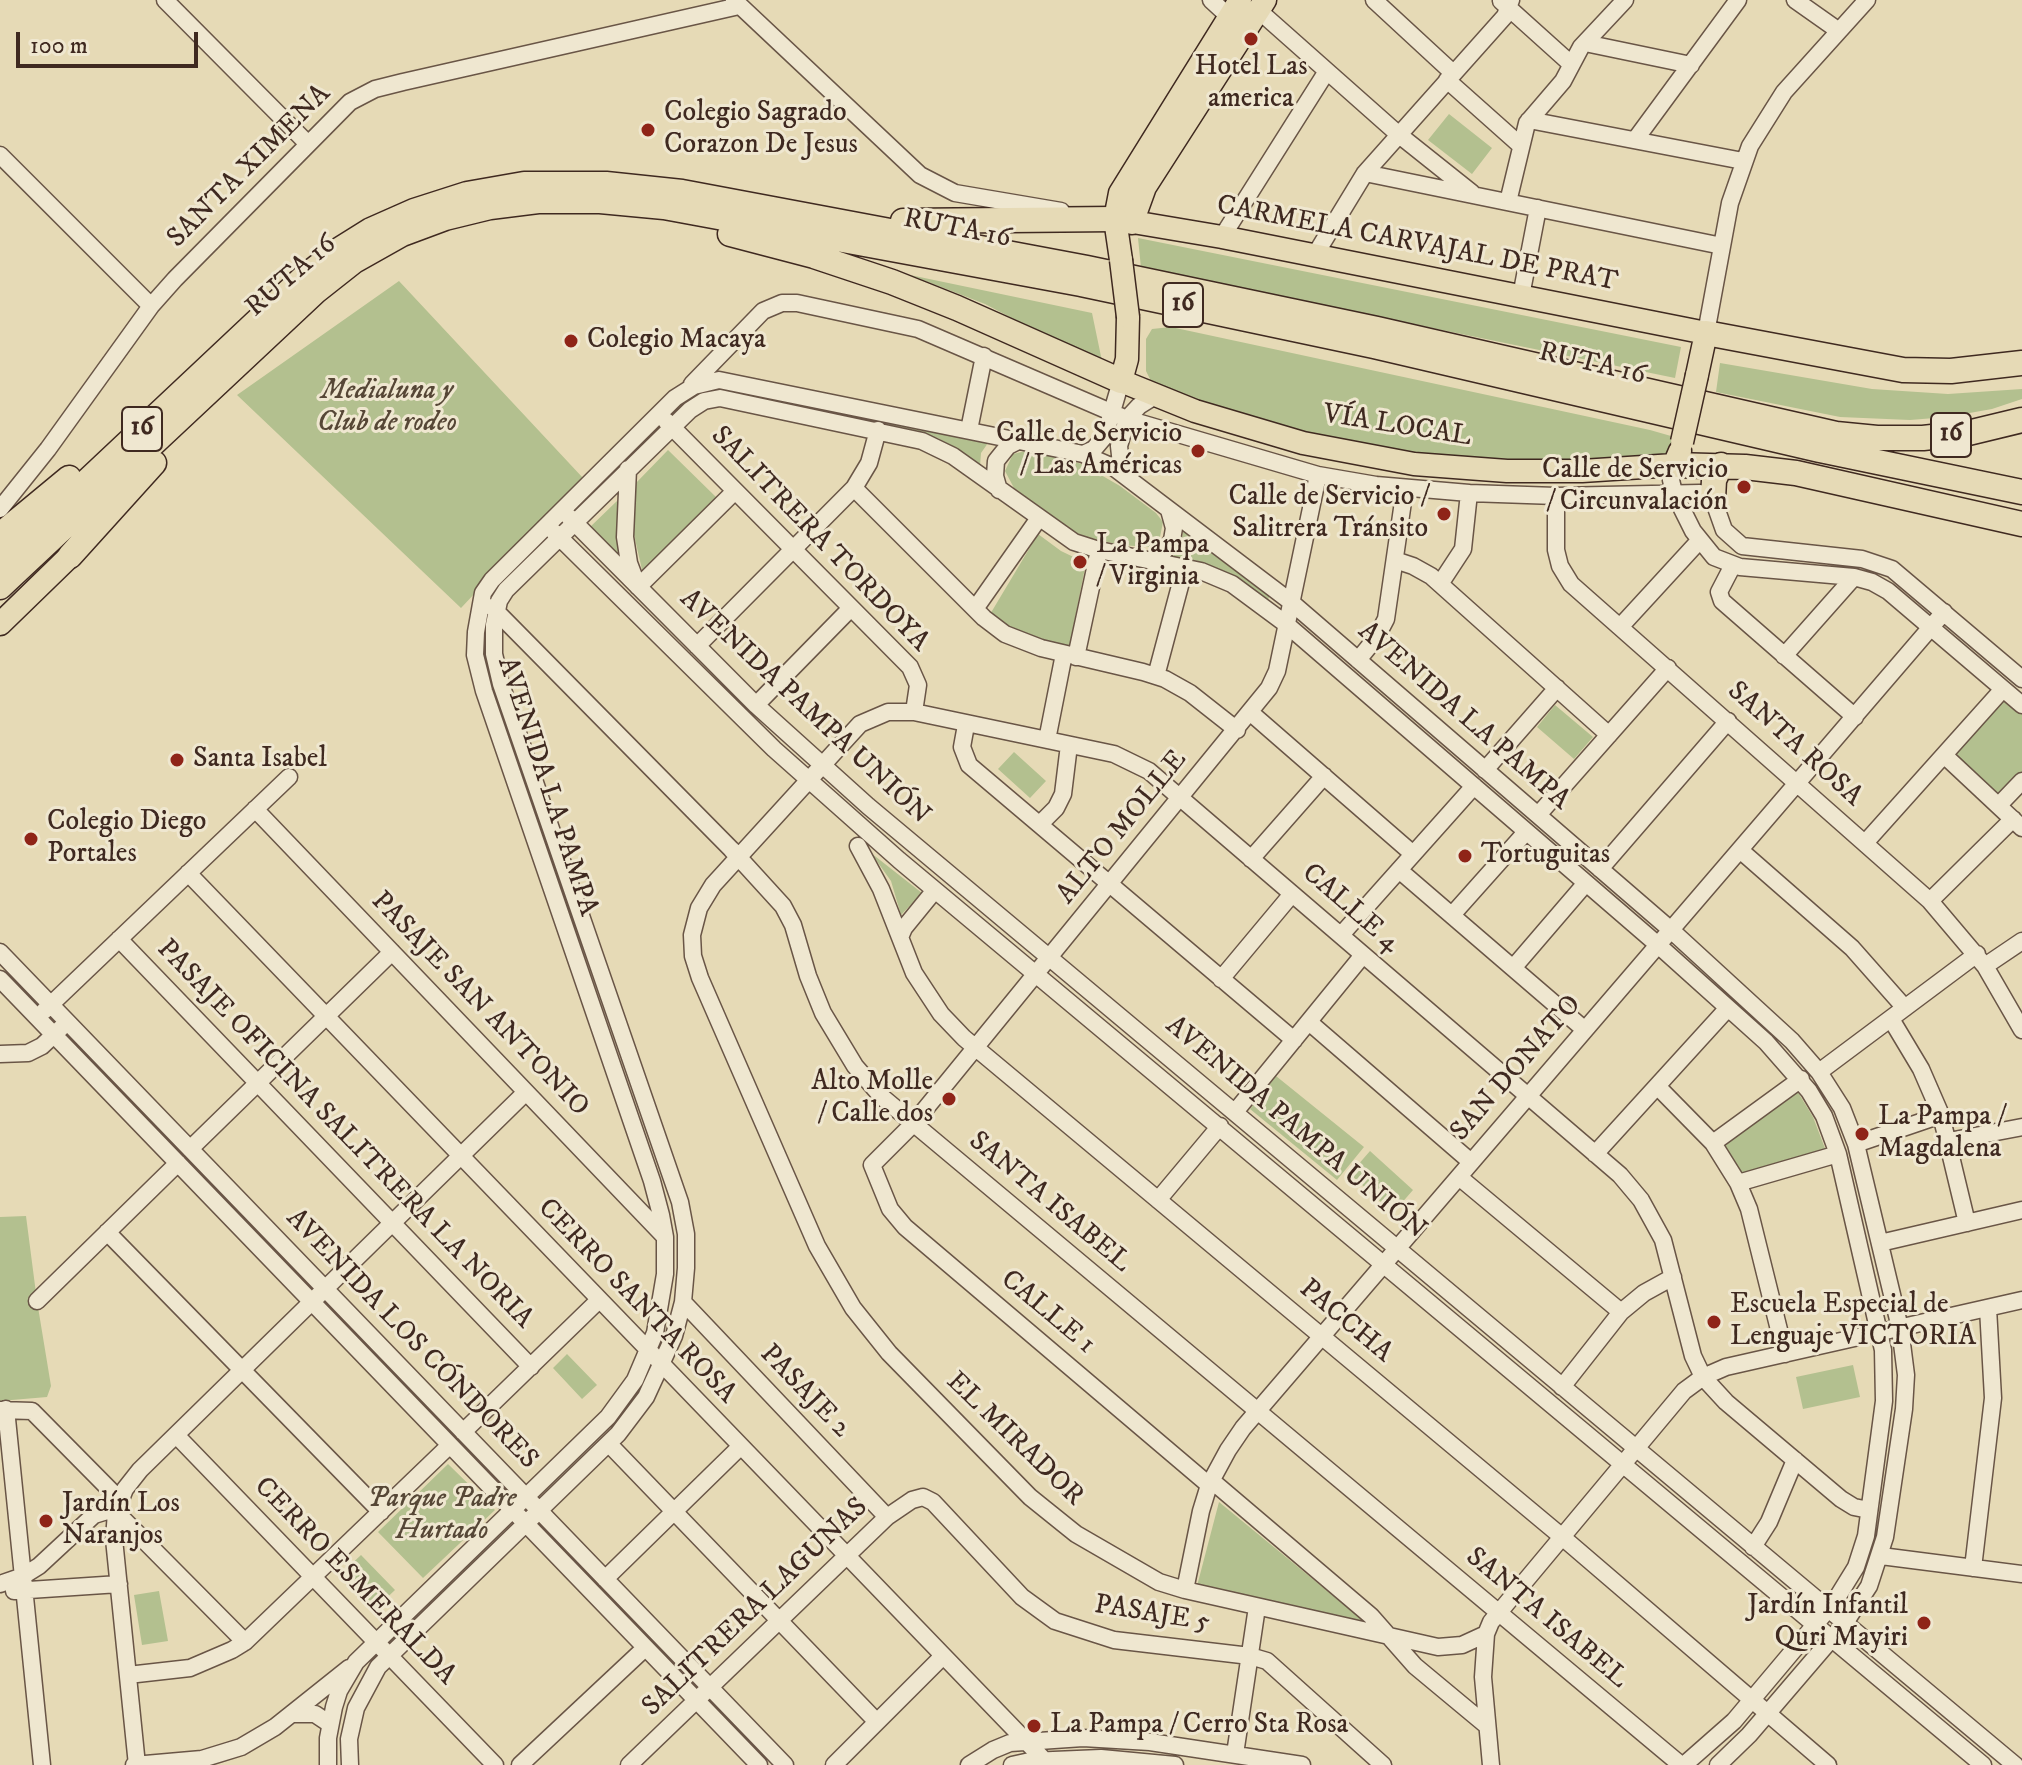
<!DOCTYPE html>
<meta charset="utf-8">
<style>
body{margin:0}
#map{position:relative;width:2022px;height:1765px;overflow:hidden;background:#e6dab6;font-family:"IM FELL DW Pica",serif}
canvas{display:block}
.scale{position:absolute;left:16px;top:32px;width:182px;height:36px;box-sizing:border-box;border:4px solid #3f2920;border-top:0;padding-left:10px;font-size:24px;line-height:28px;white-space:nowrap;color:#3f2920;-webkit-text-stroke:6px #efe7d0;paint-order:stroke}
</style>
<div id="map">
<canvas width="2022" height="1765"></canvas>
<div class="scale">100 m</div>
</div>
<script>
const c = document.querySelector('canvas').getContext('2d');
c.lineJoin = 'round';
function paint(path, color) {
  c.fillStyle = color;
  c.fill(path, 'evenodd');
}
function shape(rows) {
  const path = new Path2D();
  for (const r of rows) {
    path.moveTo(r[0], r[1]);
    for (let i = 2; i < r.length; i += 2) path.lineTo(r[i], r[i + 1]);
  }
  return path;
}
function trace(path, color, width, dash) {
  c.strokeStyle = color;
  c.lineWidth = width;
  c.lineCap = dash ? 'butt' : 'round';
  c.setLineDash(dash || []);
  c.stroke(path);
}
function label(font, color, halo, rows, align = 'center') {
  c.font = font + ' "IM FELL DW Pica",serif';
  c.lineWidth = 6;
  c.setLineDash([]);
  c.textBaseline = 'middle';
  c.strokeStyle = halo;
  c.fillStyle = color;
  for (const [text, x, y, turn = 0] of rows) {
    c.save();
    c.translate(x, y);
    c.rotate((+turn || 0) * Math.PI / 180);
    c.textAlign = isNaN(turn) ? turn : align;
    if (halo) c.strokeText(text, 0, 0);
    c.fillText(text, 0, 0);
    c.restore();
  }
}
paint(shape([
 [1449,114,1492,148,1472,174,1428,140],
 [1138,238,1681,347,1675,378,1141,268],
 [910,275,1092,313,1103,366,985,304],
 [399,281,583,478,461,608,237,395],
 [1171,327,1650,430,1671,436,1673,448,1662,457,1629,461,1485,461,1401,451,1321,436,1222,409,1151,381,1146,371,1146,339,1152,329],
 [1720,363,1872,389,1948,394,2022,389,2022,399,1992,409,1947,417,1910,420,1840,417,1716,392],
 [717,386,988,443,981,453,980,466,938,438,722,391,679,414,675,410,690,394],
 [668,450,718,499,643,574,632,526,635,484],
 [1030,450,1082,464,1120,486,1156,513,1163,522,1160,537,1149,547,1120,545,1079,535,1062,524,1014,488,1005,471,1013,454],
 [617,501,620,560,589,528],
 [1184,529,1270,595,1267,602,1172,558,1180,545],
 [1038,534,1061,551,1086,563,1069,648,1020,638,989,616],
 [2005,698,2022,713,2022,776,2003,795,1996,796,1954,761,1953,751],
 [1555,705,1593,737,1574,759,1537,727],
 [1014,752,1046,781,1030,798,998,769],
 [871,853,922,893,901,915,891,881],
 [1276,1076,1364,1147,1337,1180,1250,1109],
 [1796,1089,1813,1117,1826,1151,1743,1176,1736,1171,1722,1142],
 [1370,1151,1413,1190,1393,1213,1350,1174],
 [26,1216,37,1301,51,1386,47,1397,0,1401,0,1217],
 [567,1354,597,1385,582,1399,553,1368],
 [1853,1365,1860,1397,1803,1409,1796,1377],
 [448,1464,495,1510,423,1578,378,1532],
 [1219,1502,1365,1622,1197,1586],
 [361,1555,395,1590,375,1609,341,1574],
 [159,1591,168,1641,142,1645,134,1595]
]), '#b3c08f');
const minor = shape([
 [165,0,308,144],
 [734,0,920,175,955,193,1061,211],
 [1211,0,1236,23],
 [1374,0,1453,73],
 [1795,0,1839,31],
 [1501,1,1571,64],
 [1257,9,1398,134,1472,193],
 [1585,43,1691,65],
 [1447,80,1520,145],
 [1529,120,1743,161],
 [1635,140,1738,0],
 [0,155,151,306],
 [1365,173,1722,246],
 [1508,202,1527,123,1563,81,1581,47,1625,0],
 [1222,237,1327,71],
 [1315,255,1365,173,1505,16,1511,0],
 [1521,296,1538,208],
 [1706,333,1730,203,1750,146,1784,92,1867,0],
 [692,384,763,311,782,303,797,303,918,329,1127,419,1318,475,1376,485,1469,493,1556,496,1700,493,1713,499,1724,530,1742,546,1862,559,1892,569,2022,679],
 [666,421,910,667,918,685,914,712],
 [969,430,984,356],
 [1083,454,1094,449,1105,436,1121,381],
 [1674,465,1671,480,1674,493,1693,531,1714,557,1740,567,1854,577,1872,582,1888,591,2022,705],
 [628,469,625,537,629,563,638,587,735,491],
 [1122,473,1119,446,1127,419,1139,406,1155,396],
 [854,488,984,618,1005,634,1041,648,1143,672,1165,679,1190,693,1237,730],
 [999,490,995,476,996,461,1008,446,1020,440],
 [1556,496,1556,550,1560,566,1571,584,1930,901,1985,966,2022,1030],
 [0,509,48,449,151,306,175,279,350,102,375,89,403,82,739,6],
 [569,517,756,705,868,806,2015,1765],
 [554,532,774,749,899,860,1983,1765],
 [1150,560,1163,553,1172,540,1174,528,1169,510],
 [1395,560,1413,566,1431,576,1609,735],
 [1733,565,1719,592,1722,601,1855,717],
 [1440,584,1463,549,1469,493],
 [492,607,731,849,783,906,793,925,808,976,823,1013,855,1066,882,1097,1681,1765],
 [975,609,1039,518],
 [1620,627,1699,541],
 [697,646,854,488,869,463,878,430],
 [1784,656,1854,577],
 [1076,657,1099,550],
 [1358,660,1376,638,1386,619,1405,488],
 [1156,676,1185,567],
 [756,705,851,608],
 [1251,713,1413,854],
 [966,725,962,747,969,765,1294,1040],
 [1047,740,1064,654],
 [1944,755,2022,828],
 [1485,770,1557,688],
 [1999,805,2022,781],
 [255,809,664,1236],
 [1538,815,1668,668],
 [1040,824,1056,808,1063,794,1069,745],
 [1865,843,2003,689],
 [858,846,881,889,914,973,941,1014,964,1038,1561,1536,1828,1765],
 [1740,850,1852,948,1905,1008],
 [1251,859,1324,776],
 [1600,869,1728,721],
 [1399,870,1585,1030],
 [188,873,1049,1765],
 [1930,901,2013,819],
 [1452,915,1526,832],
 [901,935,904,928,935,890],
 [1341,935,1474,786],
 [119,939,531,1367],
 [0,952,785,1765],
 [1985,966,2022,941],
 [1513,968,1586,883],
 [0,979,759,1765],
 [1221,979,1292,894],
 [44,1011,289,777],
 [1891,1019,1921,1069,1941,1115,1967,1223],
 [1309,1022,1471,1162],
 [0,1054,28,1053,42,1046,61,1028],
 [1819,1072,1977,954],
 [1657,1086,1713,1143,1738,1183,1749,1209,1785,1354],
 [1235,1112,1363,955],
 [1949,1141,2022,1127],
 [1713,1143,1801,1079],
 [1856,1144,1941,1115],
 [190,1149,392,952],
 [1595,1154,1728,1008],
 [1459,1177,1621,1312],
 [1738,1183,1838,1154],
 [1158,1200,1220,1126],
 [107,1232,381,1512],
 [1880,1243,2022,1210],
 [37,1301,178,1163],
 [683,1302,887,1517],
 [1562,1387,1621,1312,1644,1293,1673,1277],
 [6,1409,42,1765],
 [0,1410,32,1411,120,1500],
 [463,1432,599,1300],
 [176,1435,495,1765],
 [609,1444,877,1722],
 [1211,1480,1371,1616,1415,1666,1486,1725],
 [1209,1485,905,1227,890,1209,872,1165,913,1124,1269,688,1277,671,1318,475],
 [1753,1547,1769,1522,1795,1460],
 [1881,1556,2022,1574],
 [1973,1568,1993,1398,1988,1308],
 [605,1579,740,1447],
 [0,1584,23,1576,39,1566,94,1515,107,1511,116,1512,245,1642],
 [1185,1590,1201,1511,1209,1485,1228,1450,1243,1428,1944,612],
 [14,1591,119,1584],
 [1486,1634,1462,1645,1438,1647,1185,1590,1159,1582,1076,1534,1030,1497,889,1353,853,1308,817,1246,700,978,693,956,692,935,699,908,713,885,860,724,888,712,914,712,1114,754,1149,771,1620,1175,1641,1200,1663,1240,1693,1356,1703,1377,1726,1402,1841,1499,1854,1507,1869,1510],
 [128,1675,190,1668,232,1650,245,1642,450,1445],
 [292,1714,315,1714,330,1724],
 [1235,1754,1257,1607],
 [134,1765,202,1759,241,1747,275,1727,349,1668],
 [137,1765,114,1539,116,1512,125,1489,140,1470,526,1092],
 [328,1765,328,1738,334,1707,339,1691,356,1662,608,1417,635,1380,655,1333,665,1274,665,1237,661,1215,652,1181,484,691,475,655,476,632,483,593,492,580,675,398,694,386,719,380,1083,454,1113,467,1291,602,1671,930,1792,1041,1819,1072,1842,1108,1856,1144,1900,1328,1906,1375,1904,1409,1885,1537,1869,1586,1845,1623,1749,1735,1718,1765],
 [350,1765,349,1739,356,1708,378,1667,618,1434,646,1397,674,1336,683,1302,686,1268,686,1234,680,1202,501,684,494,654,494,625,499,601,506,590,690,410,704,401,720,398,922,441,953,456,1074,542,1099,550,1201,571,1232,584,1286,624,1658,945,1766,1042,1809,1091,1824,1116,1838,1154,1883,1350,1884,1401,1866,1536,1856,1567,1835,1601,1734,1721,1684,1765],
 [520,1765,645,1648],
 [629,1765,887,1517,912,1500,923,1497,933,1502,1022,1597,1055,1621,1114,1640,1250,1656,1267,1661,1383,1765],
 [834,1765,943,1656],
 [969,1765,993,1750,1010,1743,1083,1738,1150,1742,1302,1765],
 [1012,1765,1030,1761,1101,1758,1175,1765],
 [1491,1765,1483,1677,1486,1634,1491,1622,1684,1391,1703,1377,1726,1367,2022,1300]
]);
const major = shape([
 [1115,219,1222,237,1706,333,1697,375],
 [1132,223,1145,187,1265,0],
 [1121,260,1115,219,1120,193,1240,0],
 [1128,317,1127,359,1121,381,1195,411,1303,443,1414,464,1507,471,1582,471,1674,465,1680,451],
 [0,624,70,556]
]);
const highway = shape([
 [903,221,1115,219],
 [730,234,814,256,892,282,957,308,1121,381],
 [1706,333,1903,370,1951,371,2022,363],
 [1674,465,1745,467,1796,473,2022,524],
 [1713,499,1714,480,1721,465],
 [0,535,69,478],
 [70,556,154,463],
 [0,563,302,279,339,250,371,230,414,211,467,194,524,184,606,184,682,192,1087,268,1377,329,1836,434,1877,438,1923,438,1968,433,2022,420],
 [0,587,316,291,354,261,402,234,445,218,490,207,538,201,600,201,664,207,1081,284,1374,346,1820,450,2022,492]
]);
trace(minor, '#695546', 19);
trace(major, '#3f2920', 25);
trace(highway, '#3f2920', 27);
trace(minor, '#efe7d0', 16);
trace(major, '#e6dab6', 22);
trace(highway, '#e6dab6', 24);
const majorBridge = shape([
 [1121,260,1128,317],
 [1682,442,1697,375]
]);
trace(majorBridge, '#3f2920', 25, []);
trace(majorBridge, '#e6dab6', 22);
for (const [x, y, r, color] of [
 [1251,39,8,"#8f2418"],
 [648,130,8,"#8f2418"],
 [571,341,8,"#8f2418"],
 [1198,451,8,"#8f2418"],
 [1744,487,8,"#8f2418"],
 [1444,514,8,"#8f2418"],
 [1080,562,8,"#8f2418"],
 [177,760,8,"#8f2418"],
 [31,839,8,"#8f2418"],
 [1465,856,8,"#8f2418"],
 [949,1099,8,"#8f2418"],
 [1862,1134,8,"#8f2418"],
 [1714,1322,8,"#8f2418"],
 [46,1521,8,"#8f2418"],
 [1924,1623,8,"#8f2418"],
 [1034,1726,8,"#8f2418"]
]) {
  const dot = new Path2D();
  dot.arc(x, y, r, 0, 2 * Math.PI);
  c.fillStyle = color;
  c.fill(dot);
  trace(dot, '#efe7d0', 3);
}
for (const [x, y, w] of [
 [1183,305,40],
 [142,429,40],
 [1951,435,40]
]) {
  const box = new Path2D();
  box.roundRect(x - w / 2, y - 22, w, 44, 6);
  c.fillStyle = '#efe7d0';
  c.fill(box);
  trace(box, '#3f2920', 2);
}
label('bold 26px', '#3f2920', null, [
 ["16",1183,305],
 ["16",142,429],
 ["16",1951,435]
]);
label('28px', '#3f2920', '#efe7d0', [
 ["Hotel Las",1251,68,"center"],
 ["america",1251,100,"center"],
 ["Colegio Sagrado",664,114],
 ["Corazon De Jesus",664,146],
 ["Colegio Macaya",587,341],
 ["Calle de Servicio",1182,435,"right"],
 ["/ Las Américas",1182,467,"right"],
 ["Calle de Servicio",1728,471,"right"],
 ["/ Circunvalación",1728,503,"right"],
 ["Calle de Servicio /",1428,498,"right"],
 ["Salitrera Tránsito",1428,530,"right"],
 ["La Pampa",1096,546],
 ["/ Virginia",1096,578],
 ["Santa Isabel",193,760],
 ["Colegio Diego",47,823],
 ["Portales",47,855],
 ["Tortuguitas",1481,856],
 ["Alto Molle",933,1083,"right"],
 ["/ Calle dos",933,1115,"right"],
 ["La Pampa /",1878,1118],
 ["Magdalena",1878,1150],
 ["Escuela Especial de",1730,1306],
 ["Lenguaje VICTORIA",1730,1338],
 ["Jardín Los",62,1505],
 ["Naranjos",62,1537],
 ["Jardín Infantil",1908,1607,"right"],
 ["Quri Mayiri",1908,1639,"right"],
 ["La Pampa / Cerro Sta Rosa",1050,1726]
], 'left');
label('28px', '#3f2920', '#efe7d0', [
 ["SANTA XIMENA",250,167,-45],
 ["RUTA 16",957,230,11],
 ["CARMELA CARVAJAL DE PRAT",1417,245,11],
 ["RUTA 16",292,277,-41],
 ["RUTA 16",1592,365,13],
 ["VÍA LOCAL",1397,427,9],
 ["SALITRERA TORDOYA",819,540,46],
 ["AVENIDA PAMPA UNIÓN",804,708,43],
 ["AVENIDA LA PAMPA",1463,717,41],
 ["SANTA ROSA",1794,745,42],
 ["AVENIDA LA PAMPA",546,787,72],
 ["ALTO MOLLE",1123,828,-51],
 ["CALLE 4",1350,909,41],
 ["PASAJE SAN ANTONIO",479,1005,46],
 ["SAN DONATO",1517,1069,-49],
 ["AVENIDA PAMPA UNIÓN",1295,1129,40],
 ["PASAJE OFICINA SALITRERA LA NORIA",344,1135,46],
 ["SANTA ISABEL",1049,1203,40],
 ["CERRO SANTA ROSA",636,1302,46],
 ["CALLE 1",1047,1313,40],
 ["PACCHA",1345,1322,40],
 ["AVENIDA LOS CÓNDORES",411,1340,46],
 ["PASAJE 2",804,1392,46],
 ["EL MIRADOR",1014,1440,44],
 ["CERRO ESMERALDA",354,1582,46],
 ["SALITRERA LAGUNAS",756,1608,-44],
 ["PASAJE 5",1152,1615,9],
 ["SANTA ISABEL",1546,1619,40]
]);
label('italic 28px', '#564736', '#efe7d0', [
 ["Medialuna y",387,392],
 ["Club de rodeo",387,424],
 ["Parque Padre",442,1500],
 ["Hurtado",442,1532]
]);
</script>
